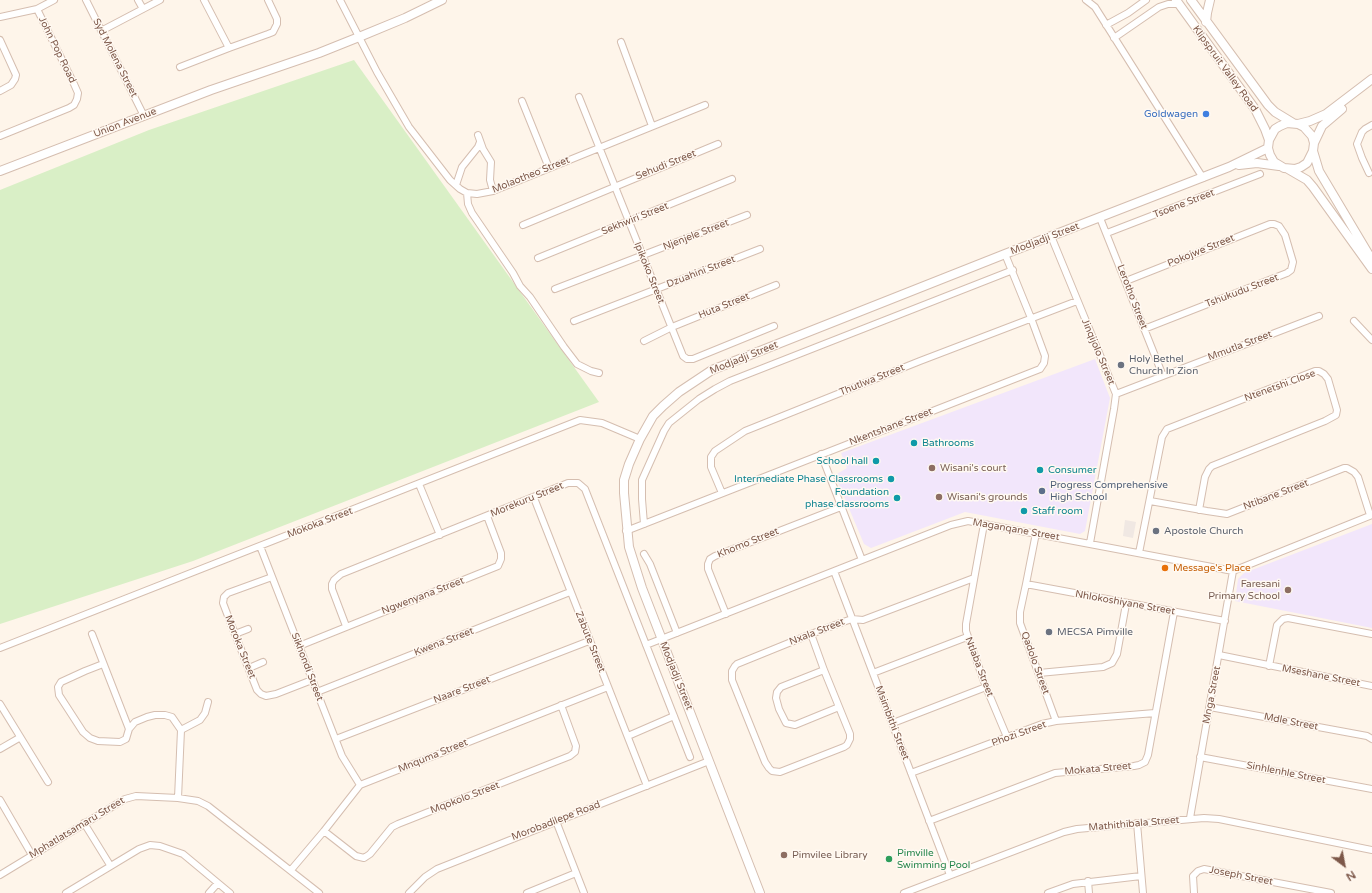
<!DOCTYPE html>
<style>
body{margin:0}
#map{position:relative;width:1372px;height:893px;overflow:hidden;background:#fef5ea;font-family:"Varela Round",sans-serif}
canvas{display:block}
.north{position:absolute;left:1324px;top:845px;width:40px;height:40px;-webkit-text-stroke:3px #fff9f2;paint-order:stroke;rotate:148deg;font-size:11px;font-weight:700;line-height:16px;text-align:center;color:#7d5849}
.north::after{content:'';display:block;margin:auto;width:14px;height:18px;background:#7d5849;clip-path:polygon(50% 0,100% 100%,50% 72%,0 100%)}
</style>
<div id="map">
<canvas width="1372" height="893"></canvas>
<div class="north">N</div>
</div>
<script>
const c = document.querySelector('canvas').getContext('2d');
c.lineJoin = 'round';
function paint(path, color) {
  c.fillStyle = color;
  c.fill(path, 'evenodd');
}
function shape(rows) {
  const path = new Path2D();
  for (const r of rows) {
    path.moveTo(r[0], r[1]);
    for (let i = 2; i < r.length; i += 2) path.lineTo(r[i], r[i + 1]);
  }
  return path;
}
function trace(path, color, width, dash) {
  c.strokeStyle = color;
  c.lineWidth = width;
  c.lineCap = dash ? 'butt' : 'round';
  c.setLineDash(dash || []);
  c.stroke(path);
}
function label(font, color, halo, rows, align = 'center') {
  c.font = font + ' "Varela Round",sans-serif';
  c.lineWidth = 3;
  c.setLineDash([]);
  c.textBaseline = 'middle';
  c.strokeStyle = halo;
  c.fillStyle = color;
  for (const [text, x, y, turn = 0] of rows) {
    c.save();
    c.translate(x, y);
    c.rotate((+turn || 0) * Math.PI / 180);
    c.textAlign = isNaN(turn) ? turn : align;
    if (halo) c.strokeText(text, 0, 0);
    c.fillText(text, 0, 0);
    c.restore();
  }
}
paint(shape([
 [1125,520,1136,522,1133,538,1123,536]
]), '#f0e8e3');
paint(shape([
 [1095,359,1110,398,1085,531,1080,534,965,512,871,548,864,544,835,475,847,468,841,453],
 [1372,524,1372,628,1235,601,1238,579,1244,573]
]), '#f2e6fb');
paint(shape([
 [354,60,599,402,193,561,0,624,0,190,149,130]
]), '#d9efc6');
const minor = shape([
 [86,0,144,116],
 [138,0,143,9],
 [204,0,229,48],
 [340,0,377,72,409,127,450,180,460,189,467,193,477,194,493,191,705,105],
 [1086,0,1095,7,1203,178],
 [0,17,37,9,54,0],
 [1106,25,1128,13,1146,0],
 [101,31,160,0],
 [1114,38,1159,7,1168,4,1179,4],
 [0,40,16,75,15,79,11,85,0,91],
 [621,42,652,126],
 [180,67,229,48,268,34,273,32,277,24,277,19,268,0],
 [579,97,683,356,687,359,693,359,774,326],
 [522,101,549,168],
 [478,135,483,149,491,162,490,180,493,191],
 [0,136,69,108,74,105,77,99,78,93,74,84,37,9],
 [1369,173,1362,158,1357,144,1362,132,1365,129,1372,125],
 [456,185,462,167,478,147,480,142],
 [467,193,468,204,472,213,513,273,520,286,530,297,564,347,577,364,591,371,599,373],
 [1100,218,1163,376],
 [523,225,718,144],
 [1107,233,1260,174],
 [1051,236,1116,394,1114,409,1090,543],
 [538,258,732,179],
 [1126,281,1270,224,1274,224,1279,226,1285,235,1293,262,1291,270,1287,273,1144,329],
 [555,289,747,215],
 [574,321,760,249],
 [1354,321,1372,340],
 [644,341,672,327,776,285],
 [1116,394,1319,316],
 [821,454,862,560],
 [419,484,440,535],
 [722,493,711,467,711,457,715,451,745,431,920,361,1077,301],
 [534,498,647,786],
 [1150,501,1207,511,1227,514,1344,468,1347,468,1354,472,1358,477,1370,515],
 [644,524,642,499,642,480,664,431,669,423,699,399,715,389,730,381,1013,270],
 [984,524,966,624,966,631,986,687,1007,737],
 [626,531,1040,369,1044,363,1045,356,1031,318,1005,254],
 [1036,533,1026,584,1020,612,1020,623,1056,721],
 [260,546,342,756,360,785],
 [1139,553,1162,437,1167,429,1315,371,1319,371,1324,374,1328,379,1337,410,1336,415,1325,421,1212,466,1209,469,1205,477,1199,510],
 [644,554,650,564,677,633],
 [834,571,950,875],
 [272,577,228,593,224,597,223,603,231,624,257,690,261,694,266,696,276,694,312,680],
 [1026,584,1225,621],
 [726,614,708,569,708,564,710,559,715,556,841,507],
 [346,626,332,589,332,584,334,580,341,574,568,483,578,483,585,489,690,757],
 [92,634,129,729,135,722,147,717,155,715,165,715,172,717,181,730,178,798],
 [235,634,248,629],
 [811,634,824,670,850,734,850,739,847,745,844,747,780,772,772,771,769,768,765,762,732,680,732,671,735,666,737,664,811,634,843,622,852,619,863,620,974,578],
 [646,645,951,525,968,521,1233,571,1372,515],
 [299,646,498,566,501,559,501,553,487,516],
 [0,648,580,420,602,423,640,439],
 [1219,655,1372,686],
 [103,664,85,671,61,682,58,687,59,695,83,732,90,738,98,741,120,742,126,739,129,729],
 [1269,666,1277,625,1283,619,1288,618,1372,634],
 [249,668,263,662],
 [824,670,781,687,777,692,776,698,779,709,786,723,795,725,839,707],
 [873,673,967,637],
 [1039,673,1103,667,1112,663,1117,654,1126,604],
 [317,692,570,592],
 [0,704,48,782],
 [1210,707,1367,736,1372,739],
 [893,723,986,687],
 [181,730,200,720,205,713,208,702],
 [628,736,674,716],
 [336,739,589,641],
 [0,749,19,738],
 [1200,757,1372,789],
 [911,773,1042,724,1056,721,1155,713],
 [0,800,32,855],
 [1190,818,1233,571],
 [556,821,584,893],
 [929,821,1055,773,1134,766,1139,765,1145,762,1148,755,1174,612],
 [84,823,110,865],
 [1137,823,1143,893],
 [324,831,356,856,364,858,370,854,392,827,398,824,570,756,575,752,576,746,561,705],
 [291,870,324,831,360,785,608,687],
 [0,875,125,799,136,796,178,798,198,801,208,806,319,893],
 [1088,881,1089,893],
 [66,893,139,849,150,845,160,846,183,854,230,893],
 [209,893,217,884],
 [409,893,425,877,437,869,709,761],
 [527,893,576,873],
 [904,893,1064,832,1077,829,1204,818,1219,819,1372,850],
 [1048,893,1073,884,1141,876],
 [1194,893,1193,876,1198,871,1204,869,1331,893]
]);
const tertiary = shape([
 [1176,0,1255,109,1265,129,1269,140,1268,148,1270,155,1274,162,1284,168,1295,169,1301,167,1307,163,1313,151,1314,143,1312,136,1304,127,1298,124,1287,123,1280,126,1275,129,1269,140],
 [1191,0,1268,105,1275,112,1293,123],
 [1206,22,1207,13,1210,0],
 [1298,124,1310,121,1326,114,1372,79],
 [1314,143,1322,126,1342,109],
 [1313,151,1319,171,1372,260],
 [1239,165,1257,163,1279,166],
 [1288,169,1307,180,1313,187,1372,269],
 [0,171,211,90,319,53,359,37,405,18,442,0],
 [760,893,642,588,629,547,624,493,624,480,629,464,640,439,653,416,663,406,679,392,712,370,1005,254,1229,167,1268,148]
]);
trace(minor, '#d5beb0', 8);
trace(tertiary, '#d5beb0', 10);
trace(minor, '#fff', 6);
trace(tertiary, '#fff', 8);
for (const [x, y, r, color] of [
 [1206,114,4,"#3f7fe0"],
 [1121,365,4,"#6b7280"],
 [914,443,4,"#0f9aa8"],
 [876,461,4,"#0f9aa8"],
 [932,468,4,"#8d6e63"],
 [1040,470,4,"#0f9aa8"],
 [891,479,4,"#0f9aa8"],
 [1042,491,4,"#5c6f8a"],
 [939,497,4,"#8d6e63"],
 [897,498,4,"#0f9aa8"],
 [1024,511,4,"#0f9aa8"],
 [1156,531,4,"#6b7280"],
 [1165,568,4,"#e8710a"],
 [1288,590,4,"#8d6e63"],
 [1049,632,4,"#6b7280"],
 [784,855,4,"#8d6e63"],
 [889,859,4,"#2e9e5b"]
]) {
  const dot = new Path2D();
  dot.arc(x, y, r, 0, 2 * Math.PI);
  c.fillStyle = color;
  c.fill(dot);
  trace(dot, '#fff9f2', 1.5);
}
label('10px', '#7d5849', '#fff9f2', [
 ["John Pop Road",57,50,64],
 ["Syd Molena Street",115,58,63],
 ["Klipspruit Valley Road",1225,69,54],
 ["Union Avenue",125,123,-21],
 ["Sehudi Street",666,165,-22],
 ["Molaotheo Street",531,175,-22],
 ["Tsoene Street",1184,204,-21],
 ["Sekhwiri Street",635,219,-22],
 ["Njenjele Street",696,235,-21],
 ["Modjadji Street",1045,239,-21],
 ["Pokojwe Street",1201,251,-22],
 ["Dzuahini Street",701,272,-21],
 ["Ipikoko Street",649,273,68],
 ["Tshukudu Street",1242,291,-21],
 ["Lerotho Street",1132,297,69],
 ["Huta Street",724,306,-22],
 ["Mmutla Street",1240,346,-21],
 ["Jinqijolo Street",1098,352,67],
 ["Modjadji Street",744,358,-22],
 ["Thutlwa Street",872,380,-22],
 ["Ntenetshi Close",1280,386,-20],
 ["Nkentshane Street",891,427,-21],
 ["Ntibane Street",1276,495,-21],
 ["Morekuru Street",527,500,-22],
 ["Mokoka Street",320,523,-21],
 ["Maganqane Street",1016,530,10],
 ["Khomo Street",748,543,-22],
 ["Ngwenyana Street",423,596,-21],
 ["Nhlokoshiyane Street",1125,603,10],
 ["Nxala Street",817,632,-21],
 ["Kwena Street",444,642,-21],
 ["Zabute Street",590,642,68],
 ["Moroka Street",240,647,68],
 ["Qadolo Street",1035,663,70],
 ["Sikhondi Street",307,667,69],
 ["Ntlaba Street",979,667,69],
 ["Modjadji Street",676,676,68],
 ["Mseshane Street",1321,676,11],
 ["Naare Street",462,690,-21],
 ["Mnga Street",1212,695,-79],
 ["Mdle Street",1291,722,11],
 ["Msimbithi Street",892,723,69],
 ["Phozi Street",1019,734,-20],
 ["Mnquma Street",433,756,-22],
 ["Mokata Street",1098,769,-5],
 ["Sinhlenhle Street",1286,773,11],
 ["Mqokolo Street",465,798,-21],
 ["Morobadilepe Road",556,821,-21],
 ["Mathithibala Street",1134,824,-5],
 ["Mphatlatsamaru Street",77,828,-31],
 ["Joseph Street",1241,876,11]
]);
label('10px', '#366cbe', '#fff9f2', [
 ["Goldwagen",1198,114]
], 'right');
label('10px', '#5b616d', '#fff9f2', [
 ["Holy Bethel",1129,359],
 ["Church In Zion",1129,371],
 ["Apostole Church",1164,531],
 ["MECSA Pimville",1057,632]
], 'left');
label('10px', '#0d838f', '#fff9f2', [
 ["Bathrooms",922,443],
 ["School hall",868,461,"right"],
 ["Consumer",1048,470],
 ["Intermediate Phase Classrooms",883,479,"right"],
 ["Foundation",889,492,"right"],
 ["phase classrooms",889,504,"right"],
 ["Staff room",1032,511]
], 'left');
label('10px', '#785e54', '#fff9f2', [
 ["Wisani's court",940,468],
 ["Wisani's grounds",947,497],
 ["Faresani",1280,584,"right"],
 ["Primary School",1280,596,"right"],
 ["Pimvilee Library",792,855]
], 'left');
label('10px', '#4e5e75', '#fff9f2', [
 ["Progress Comprehensive",1050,485],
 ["High School",1050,497]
], 'left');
label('10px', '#c56008', '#fff9f2', [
 ["Message's Place",1173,568]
], 'left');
label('10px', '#27864d', '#fff9f2', [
 ["Pimville",897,853],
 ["Swimming Pool",897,865]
], 'left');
</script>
